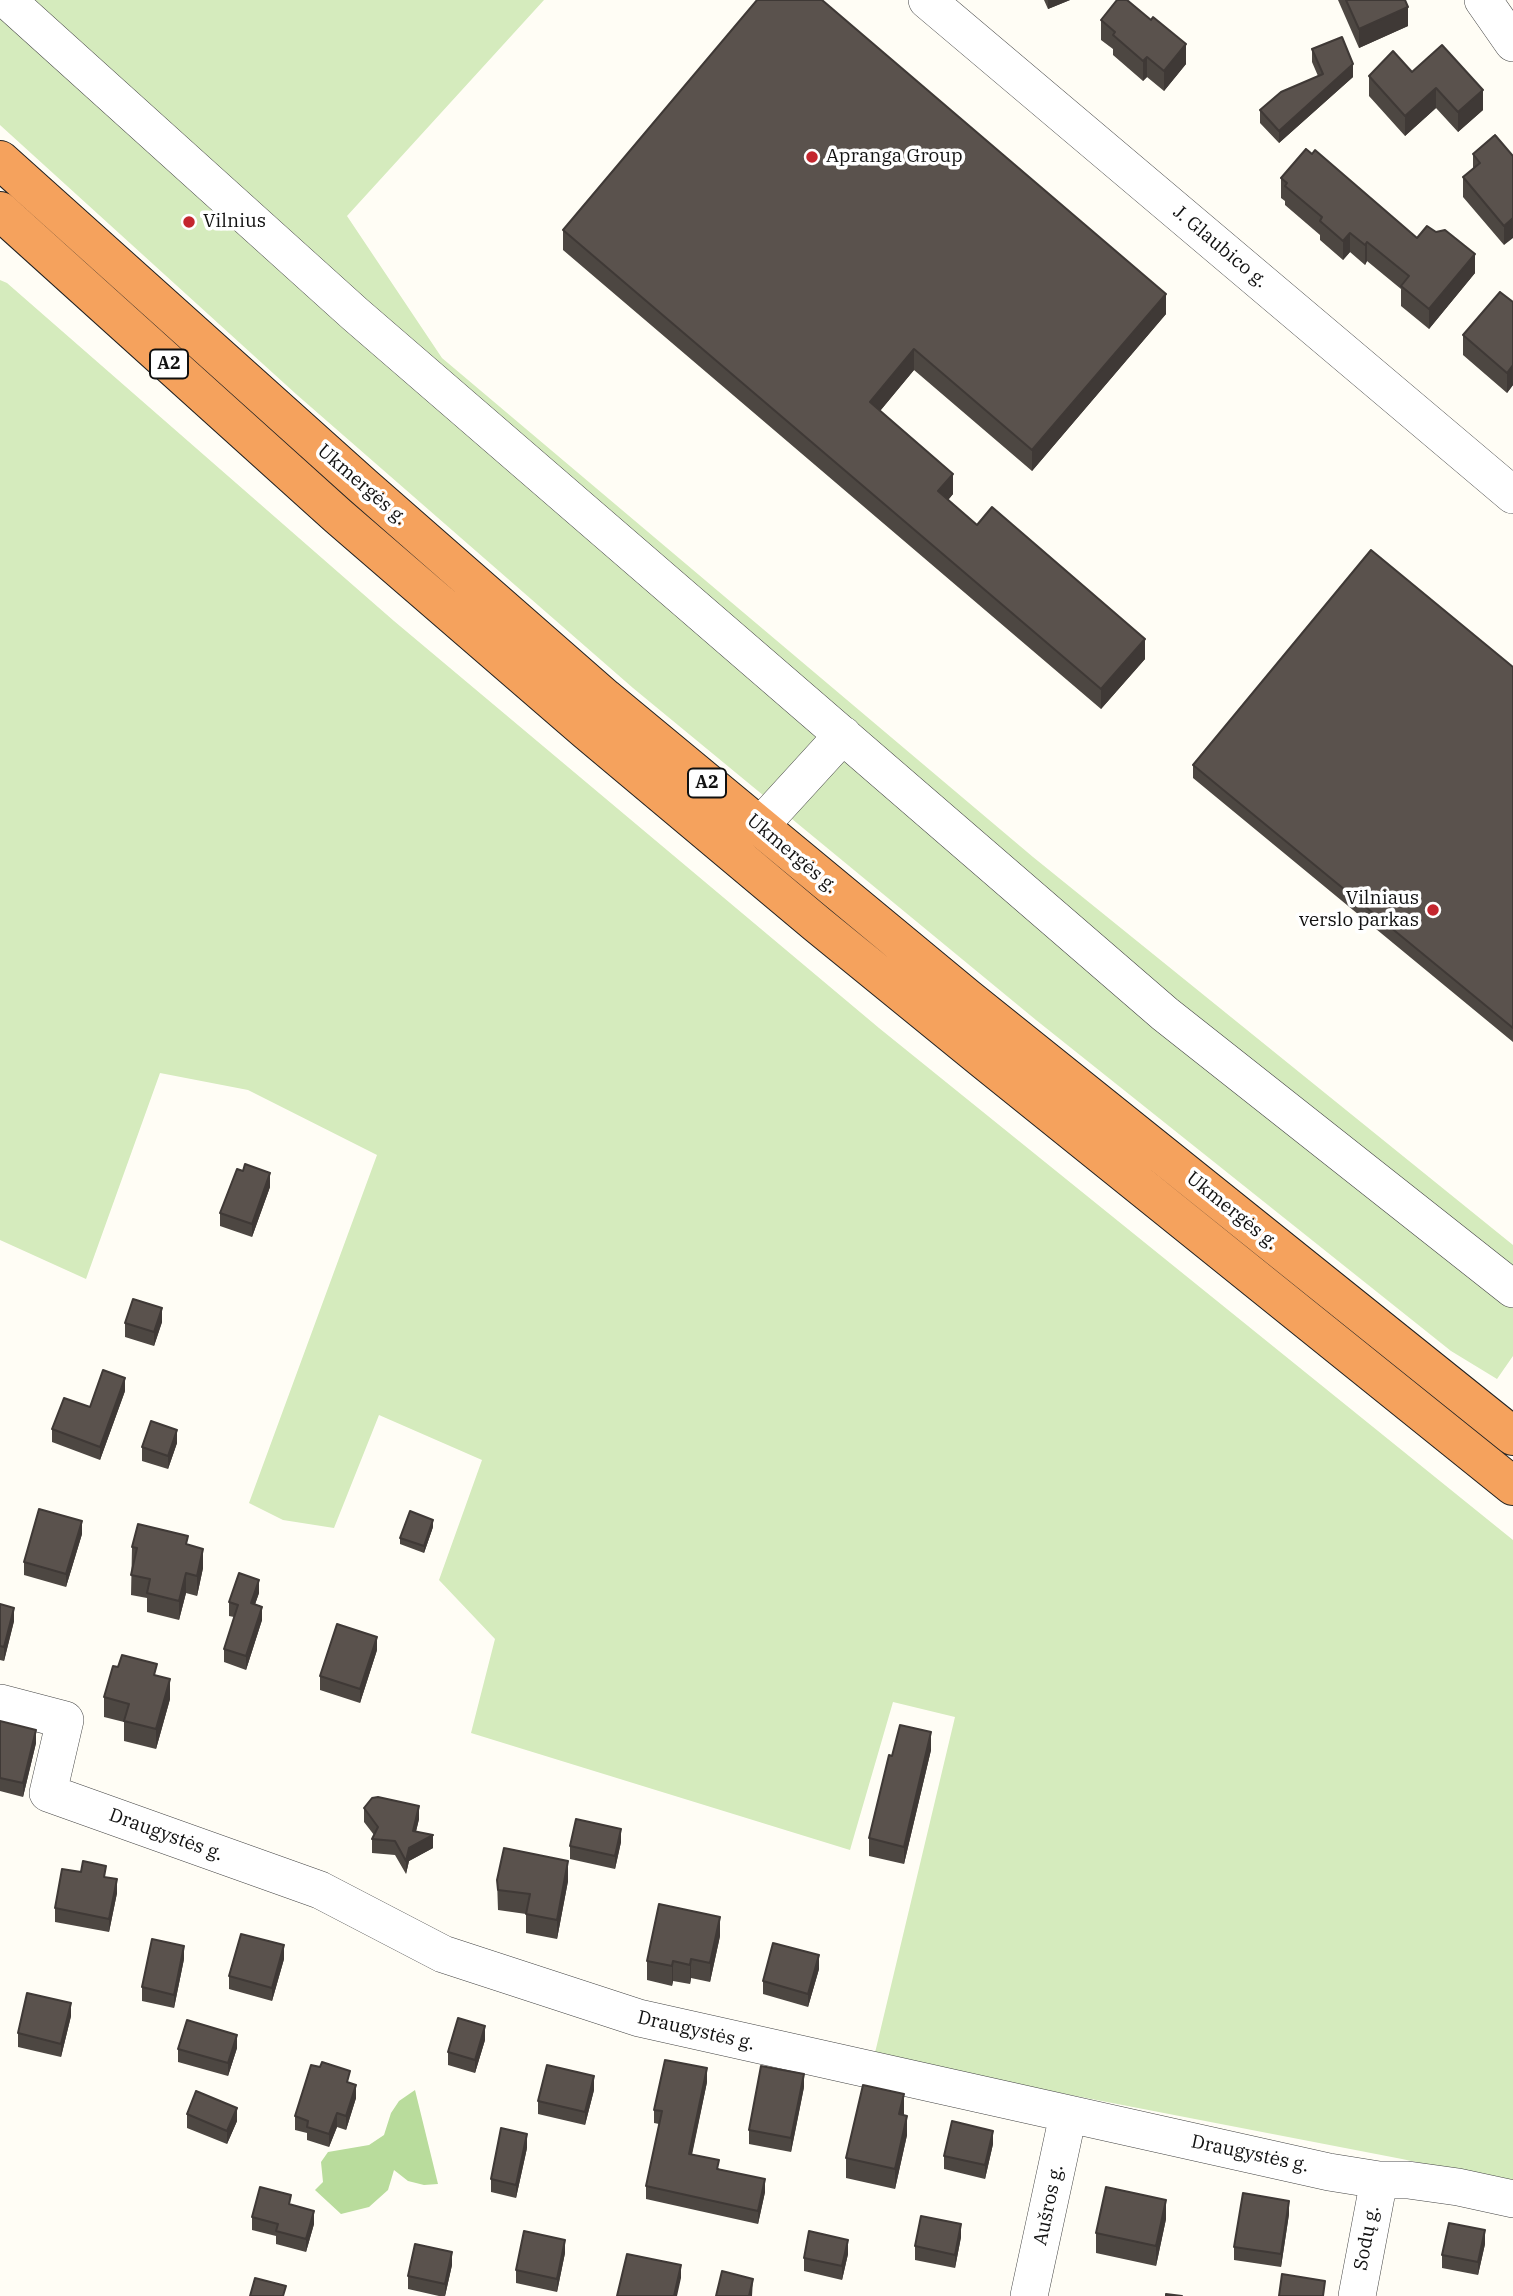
<!DOCTYPE html>
<meta charset="utf-8">
<style>
body{margin:0}
canvas{display:block;background:#fffdf5}
</style>
<canvas width="1513" height="2296"></canvas>
<script>
const c = document.querySelector('canvas').getContext('2d');
c.lineJoin = 'round';
function paint(path, color) {
  c.fillStyle = color;
  c.fill(path, 'evenodd');
}
function shape(rows) {
  const path = new Path2D();
  for (const r of rows) {
    path.moveTo(r[0], r[1]);
    for (let i = 2; i < r.length; i += 2) path.lineTo(r[i], r[i + 1]);
  }
  return path;
}
function trace(path, color, width, dash) {
  c.strokeStyle = color;
  c.lineWidth = width;
  c.lineCap = dash ? 'butt' : 'round';
  c.setLineDash(dash || []);
  c.stroke(path);
}
function label(font, color, halo, rows, align = 'center') {
  c.font = font + ' "IBM Plex Serif",serif';
  c.lineWidth = 7;
  c.setLineDash([]);
  c.textBaseline = 'middle';
  c.strokeStyle = halo;
  c.fillStyle = color;
  for (const [text, x, y, turn = 0] of rows) {
    c.save();
    c.translate(x, y);
    c.rotate((+turn || 0) * Math.PI / 180);
    c.textAlign = isNaN(turn) ? turn : align;
    if (halo) c.strokeText(text, 0, 0);
    c.fillText(text, 0, 0);
    c.restore();
  }
}
paint(shape([
 [0,0,544,0,347,216,442,358,1033,857,1513,1245,1513,1356,1497,1379,1451,1351,1036,1020,633,688,296,394,0,125],
 [0,280,7,283,394,621,879,1028,1513,1540,1513,2183,1402,2159,874,2057,955,1717,893,1702,850,1850,471,1733,495,1639,439,1580,482,1460,379,1415,334,1528,283,1520,249,1503,377,1155,248,1090,160,1073,86,1279,0,1240]
]), '#d5ebbd');
paint(shape([
 [415,2090,438,2184,424,2185,408,2181,394,2170,388,2190,369,2207,341,2214,315,2190,323,2182,321,2162,328,2152,369,2145,384,2135,391,2113,399,2101]
]), '#b9dc9c');
const minor = shape([
 [7,0,355,314,1165,1014,1513,1289],
 [927,0,1513,495],
 [1483,0,1513,43],
 [759,827,843,735],
 [0,1703,65,1720,48,1793,320,1890,443,1954,639,2018,1329,2172,1379,2180,1408,2180,1458,2187,1513,2199],
 [1029,2296,1068,2115],
 [1357,2296,1379,2180]
]);
const highway = shape([
 [0,160,363,486,605,698,967,998,1513,1436],
 [0,211,338,516,587,731,817,924,984,1060,1513,1486]
]);
trace(minor, '#444', 38);
trace(highway, '#222', 40);
trace(minor, '#fff', 37);
trace(highway, '#f5a25d', 38);
paint(shape([
 [1044,0,1070,0,1048,9],
 [1338,0,1405,0,1408,26,1359,48],
 [1101,20,1151,20,1186,64,1164,91,1147,77,1143,81,1113,55,1113,49,1101,40],
 [1312,49,1353,77,1279,143,1260,123,1260,110,1318,76,1312,62],
 [1412,72,1483,110,1458,132,1436,108,1405,136,1369,96,1369,76],
 [1473,154,1513,156,1504,245,1463,197,1463,177,1473,169],
 [1281,178,1417,238,1475,273,1429,329,1401,306,1401,289,1367,261,1365,265,1350,252,1343,260,1320,240,1320,235,1285,205,1285,201,1281,198],
 [563,230,1166,314,1032,471,914,370,880,411,953,494,948,500,977,525,1145,659,1101,709,563,250],
 [1513,302,1513,385,1507,393,1463,355,1463,335],
 [1513,667,1513,1042,1193,778,1193,765],
 [243,1171,270,1187,252,1237,220,1226,220,1213],
 [162,1322,154,1346,125,1337,125,1323],
 [125,1391,100,1460,52,1442,52,1429,90,1407],
 [177,1443,168,1469,142,1461,142,1447],
 [433,1527,424,1553,400,1544,400,1538],
 [82,1534,66,1587,24,1575,24,1562],
 [188,1545,203,1568,197,1596,186,1593,179,1620,147,1612,147,1598,131,1595,132,1547],
 [259,1593,255,1604,262,1620,246,1670,224,1662,224,1649,234,1617,229,1616,229,1602],
 [0,1604,14,1621,4,1661,0,1660],
 [377,1650,360,1703,320,1690,320,1676],
 [157,1675,170,1699,156,1749,124,1741,124,1722,104,1717,104,1697],
 [0,1721,36,1743,23,1797,0,1791],
 [931,1750,904,1864,869,1856,869,1838,892,1756],
 [364,1808,419,1819,416,1831,433,1848,409,1861,406,1874,395,1855,372,1853,372,1839,374,1835,364,1822],
 [621,1842,615,1869,570,1859,570,1846],
 [106,1877,117,1893,109,1932,55,1922,55,1908],
 [497,1880,568,1881,557,1939,526,1933,526,1914,498,1910],
 [720,1936,710,1982,691,1978,690,1984,673,1981,672,1986,647,1980,647,1961],
 [184,1959,174,2008,142,2001,142,1987],
 [284,1959,272,2001,229,1989,229,1976],
 [819,1969,808,2007,763,1994,763,1981],
 [71,2016,61,2057,18,2047,18,2033],
 [485,2040,475,2073,448,2065,448,2052],
 [237,2048,228,2076,178,2062,178,2049],
 [707,2082,692,2155,765,2192,758,2224,646,2199,646,2186,659,2124,654,2123,654,2110],
 [350,2083,356,2098,346,2130,337,2127,329,2147,307,2140,307,2133,295,2130,295,2116],
 [804,2087,791,2152,749,2144,749,2130],
 [594,2090,585,2125,538,2114,538,2101],
 [187,2114,237,2121,227,2144,187,2128],
 [903,2115,907,2135,895,2189,846,2178,846,2158],
 [993,2144,985,2179,944,2169,944,2156],
 [527,2148,516,2198,491,2192,491,2179],
 [291,2205,314,2224,306,2252,276,2244,276,2236,252,2230,252,2217],
 [1289,2214,1281,2267,1234,2260,1234,2247],
 [1166,2219,1156,2266,1096,2253,1096,2233],
 [961,2237,955,2268,915,2260,915,2246],
 [1485,2244,1478,2275,1442,2268,1442,2255],
 [565,2253,557,2292,516,2283,516,2270],
 [848,2254,842,2280,804,2271,804,2258],
 [452,2265,445,2296,439,2296,408,2289,408,2276]
]), '#4d4742');
paint(shape([
 [1048,0,1070,0,1048,9],
 [1408,7,1408,26,1359,48,1359,29],
 [1186,44,1186,64,1164,91,1164,71],
 [1147,57,1147,77,1143,81,1143,61],
 [1353,64,1353,77,1279,143,1279,131],
 [1436,88,1436,108,1405,136,1405,116],
 [1483,90,1483,110,1458,132,1458,112],
 [1513,218,1513,238,1504,245,1504,226],
 [1350,233,1350,252,1343,260,1343,241],
 [1367,242,1367,261,1365,265,1365,245],
 [1475,254,1475,273,1429,329,1429,309],
 [1166,294,1166,314,1032,471,1032,450],
 [914,349,914,370,870,423,870,402],
 [1513,365,1513,385,1507,393,1507,373],
 [953,474,953,494,938,512,938,491],
 [1145,639,1145,659,1101,709,1101,689],
 [270,1173,270,1187,252,1237,252,1224],
 [162,1308,162,1322,154,1346,154,1332],
 [125,1378,125,1391,100,1460,100,1447],
 [177,1430,177,1443,168,1469,168,1456],
 [433,1520,433,1527,424,1553,424,1546],
 [82,1521,82,1534,66,1587,66,1574],
 [203,1549,203,1568,197,1596,197,1576],
 [186,1573,186,1593,179,1620,179,1601],
 [259,1580,259,1593,251,1616,251,1603],
 [262,1607,262,1620,246,1670,246,1656],
 [14,1608,14,1621,4,1661,4,1647],
 [377,1637,377,1650,360,1703,360,1689],
 [170,1679,170,1699,156,1749,156,1729],
 [36,1730,36,1743,23,1797,23,1783],
 [931,1732,931,1750,904,1864,904,1847],
 [419,1806,419,1819,413,1844,413,1831],
 [621,1829,621,1842,615,1869,615,1856],
 [433,1835,433,1848,409,1861,406,1874,406,1861,409,1848],
 [568,1861,568,1881,557,1939,557,1920],
 [117,1879,117,1893,109,1932,109,1919],
 [720,1917,720,1936,710,1982,710,1963],
 [284,1945,284,1959,272,2001,272,1988],
 [184,1946,184,1959,174,2008,174,1995],
 [819,1955,819,1969,808,2007,808,1994],
 [691,1959,691,1978,690,1984,690,1965],
 [673,1961,673,1981,672,1986,672,1966],
 [71,2003,71,2016,61,2057,61,2044],
 [485,2026,485,2040,475,2073,475,2060],
 [237,2035,237,2048,228,2076,228,2063],
 [707,2068,707,2082,689,2167,689,2154],
 [804,2074,804,2087,791,2152,791,2138],
 [594,2076,594,2090,585,2125,585,2112],
 [356,2085,356,2098,346,2130,346,2116],
 [904,2094,904,2114,899,2134,899,2114],
 [237,2108,237,2121,227,2144,227,2131],
 [337,2113,337,2127,329,2147,329,2134],
 [907,2116,907,2135,895,2189,895,2169],
 [993,2131,993,2144,985,2179,985,2165],
 [527,2134,527,2148,516,2198,516,2185],
 [765,2179,765,2192,758,2224,758,2211],
 [1166,2200,1166,2219,1156,2266,1156,2246],
 [1289,2201,1289,2214,1281,2267,1281,2254],
 [314,2211,314,2224,306,2252,306,2239],
 [961,2224,961,2237,955,2268,955,2255],
 [1485,2230,1485,2244,1478,2275,1478,2262],
 [565,2240,565,2253,557,2292,557,2279],
 [848,2240,848,2254,842,2280,842,2266],
 [452,2252,452,2265,445,2296,445,2284],
 [681,2265,681,2278,677,2296,674,2296],
 [753,2279,752,2296,749,2296]
]), '#3f3936');
const building = shape([
 [757,0,822,0,1166,294,1032,450,914,349,870,402,953,474,938,491,977,525,992,507,1145,639,1101,689,563,230,757,0],
 [1117,0,1127,0,1151,20,1153,17,1186,44,1164,71,1147,57,1143,61,1113,35,1115,32,1101,20,1117,0],
 [1346,0,1405,0,1408,7,1359,29,1346,0],
 [1342,37,1353,64,1279,131,1260,110,1281,92,1323,74,1312,49,1342,37],
 [1442,45,1483,90,1458,112,1436,88,1405,116,1369,76,1393,51,1412,72,1442,45],
 [1495,135,1513,156,1513,218,1504,226,1463,177,1480,163,1473,154,1495,135],
 [1306,149,1312,154,1315,150,1417,238,1427,226,1436,232,1445,230,1475,254,1429,309,1401,286,1409,276,1367,242,1365,245,1350,233,1343,241,1320,221,1322,217,1285,186,1287,183,1281,178,1306,149],
 [1500,292,1513,302,1513,365,1507,373,1463,335,1500,292],
 [1371,550,1513,667,1513,1028,1193,765,1371,550],
 [245,1164,270,1173,252,1224,220,1213,237,1169,243,1171,245,1164],
 [133,1299,162,1308,154,1332,125,1323,133,1299],
 [103,1370,125,1378,100,1447,52,1429,64,1398,90,1407,103,1370],
 [151,1421,177,1430,168,1456,142,1447,151,1421],
 [39,1509,82,1521,66,1574,24,1562,39,1509],
 [410,1511,433,1520,424,1546,400,1538,410,1511],
 [138,1524,188,1536,186,1544,203,1549,197,1576,186,1573,179,1601,147,1593,150,1579,131,1575,137,1548,132,1547,138,1524],
 [239,1573,259,1580,251,1603,262,1607,246,1656,224,1649,238,1605,229,1602,239,1573],
 [0,1604,14,1608,4,1647,0,1646,0,1604],
 [337,1624,377,1637,360,1689,320,1676,337,1624],
 [122,1655,157,1664,154,1675,170,1679,156,1729,124,1721,129,1704,104,1697,113,1666,118,1667,122,1655],
 [0,1721,36,1730,23,1783,0,1778,0,1721],
 [900,1725,931,1732,904,1847,869,1838,889,1755,892,1756,900,1725],
 [378,1797,419,1806,413,1831,433,1835,409,1848,406,1861,395,1841,372,1839,378,1827,364,1808,372,1798,378,1797],
 [576,1819,621,1829,615,1856,570,1846,576,1819],
 [504,1848,568,1861,557,1920,526,1914,530,1894,498,1890,497,1880,504,1848],
 [83,1861,106,1866,104,1877,117,1879,109,1919,55,1908,62,1869,81,1872,83,1861],
 [659,1904,720,1917,710,1963,691,1959,690,1965,673,1961,672,1966,647,1961,659,1904],
 [241,1934,284,1945,272,1988,229,1976,241,1934],
 [152,1939,184,1946,174,1995,142,1987,152,1939],
 [773,1943,819,1955,808,1994,763,1981,773,1943],
 [27,1993,71,2003,61,2044,18,2033,27,1993],
 [458,2018,485,2026,475,2060,448,2052,458,2018],
 [187,2020,237,2035,228,2063,178,2049,187,2020],
 [665,2060,707,2068,689,2154,719,2160,717,2169,765,2179,758,2211,646,2186,662,2111,654,2110,665,2060],
 [322,2062,350,2071,347,2082,356,2085,346,2116,337,2113,329,2134,307,2127,308,2121,295,2116,311,2065,320,2067,322,2062],
 [547,2065,594,2076,585,2112,538,2101,547,2065],
 [761,2066,804,2074,791,2138,749,2130,761,2066],
 [863,2085,904,2094,899,2114,907,2116,895,2169,846,2158,863,2085],
 [196,2091,237,2108,227,2131,187,2114,196,2091],
 [952,2121,993,2131,985,2165,944,2156,952,2121],
 [501,2128,527,2134,516,2185,491,2179,501,2128],
 [260,2187,291,2195,289,2204,314,2211,306,2239,276,2231,278,2224,252,2217,260,2187],
 [1106,2187,1166,2200,1156,2246,1096,2233,1106,2187],
 [1243,2193,1289,2201,1281,2254,1234,2247,1243,2193],
 [921,2216,961,2224,955,2255,915,2246,921,2216],
 [1449,2223,1485,2230,1478,2262,1442,2255,1449,2223],
 [524,2231,565,2240,557,2279,516,2270,524,2231],
 [809,2231,848,2240,842,2266,804,2258,809,2231],
 [415,2244,452,2252,445,2284,408,2276,415,2244],
 [627,2254,681,2265,674,2296,617,2296,627,2254],
 [722,2271,753,2279,749,2296,716,2296,722,2271],
 [1282,2274,1325,2281,1323,2296,1279,2296,1282,2274],
 [255,2278,286,2286,283,2296,250,2296,255,2278],
 [1166,2294,1182,2296,1166,2296,1166,2294]
]);
paint(building, '#5a524d');
trace(building, '#3f3936', 2);
for (const [x, y, r, color] of [
 [812,157,7,"#c4262e"],
 [189,222,7,"#c4262e"],
 [1433,910,7,"#c4262e"]
]) {
  const dot = new Path2D();
  dot.arc(x, y, r, 0, 2 * Math.PI);
  c.fillStyle = color;
  c.fill(dot);
  trace(dot, '#fff', 2.5);
}
for (const [x, y, w] of [
 [169,364,38],
 [707,783,38]
]) {
  const box = new Path2D();
  box.roundRect(x - w / 2, y - 14.5, w, 29, 5);
  c.fillStyle = '#fff';
  c.fill(box);
  trace(box, '#111', 2);
}
label('bold 18px', '#111', null, [
 ["A2",169,364],
 ["A2",707,783]
]);
label('19px', '#111', '#fff', [
 ["Apranga Group",826,157],
 ["Vilnius",203,222],
 ["Vilniaus",1419,899,"right"],
 ["verslo parkas",1419,921,"right"]
], 'left');
label('19px', '#111', '#fff', [
 ["J. Glaubico g.",1220,247,40],
 ["Ukmergės g.",362,485,41],
 ["Ukmergės g.",792,854,40],
 ["Ukmergės g.",1232,1211,39],
 ["Draugystės g.",166,1835,20],
 ["Draugystės g.",696,2031,13],
 ["Draugystės g.",1250,2154,12],
 ["Aušros g.",1049,2205,-78],
 ["Sodų g.",1367,2238,-79]
]);
</script>
